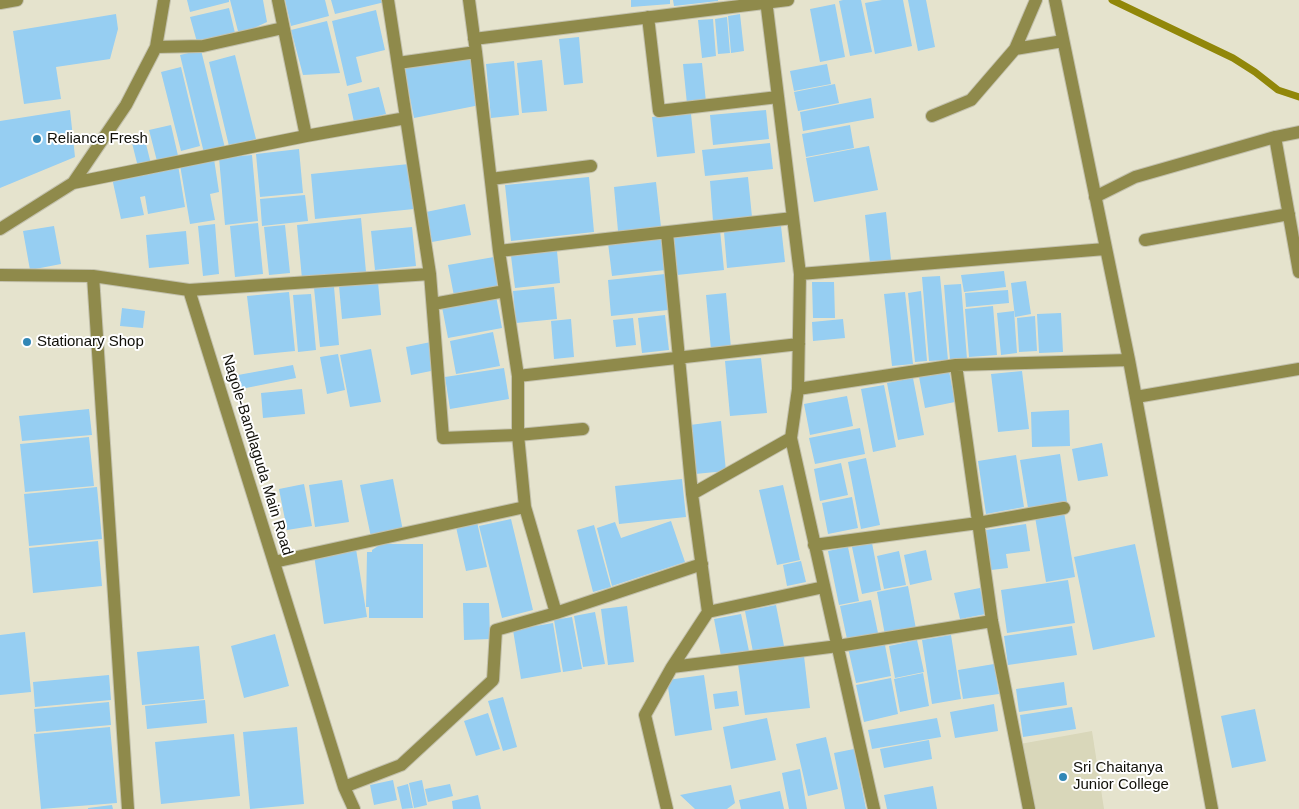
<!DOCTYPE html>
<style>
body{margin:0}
canvas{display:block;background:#e5e3cd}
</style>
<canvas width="1299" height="809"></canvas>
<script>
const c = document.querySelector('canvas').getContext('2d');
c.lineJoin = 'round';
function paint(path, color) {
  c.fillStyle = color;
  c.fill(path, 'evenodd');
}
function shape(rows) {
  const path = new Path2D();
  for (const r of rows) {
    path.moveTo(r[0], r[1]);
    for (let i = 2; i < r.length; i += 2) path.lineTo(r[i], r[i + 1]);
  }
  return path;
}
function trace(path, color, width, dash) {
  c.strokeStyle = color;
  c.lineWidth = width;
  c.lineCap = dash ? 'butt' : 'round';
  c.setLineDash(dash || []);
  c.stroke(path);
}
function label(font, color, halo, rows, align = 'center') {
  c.font = font + ' Arial,sans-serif';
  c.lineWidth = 4;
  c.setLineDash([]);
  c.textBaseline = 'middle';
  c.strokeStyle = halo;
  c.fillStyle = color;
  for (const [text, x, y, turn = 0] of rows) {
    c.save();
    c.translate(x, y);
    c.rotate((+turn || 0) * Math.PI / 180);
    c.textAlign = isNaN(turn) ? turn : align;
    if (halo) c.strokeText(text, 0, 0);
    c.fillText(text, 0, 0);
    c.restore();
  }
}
paint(shape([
 [1092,731,1104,809,1034,809,1020,744]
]), '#d9d7ba');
trace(shape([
 [1112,0,1233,58,1255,72,1278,90,1299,97]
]), '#918709', 7);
paint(shape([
 [187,0,229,0,229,2,190,12],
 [230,0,263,0,267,22,239,35],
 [285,0,325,0,329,16,291,26],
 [331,0,389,0,389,1,335,14],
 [631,0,670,0,670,4,631,7],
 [673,0,718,0,718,1,674,6],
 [843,0,861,0,872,52,850,56,839,1],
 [882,0,903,0,912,46,875,54,865,3],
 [908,0,926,0,935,47,918,51],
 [835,4,845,57,820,62,810,9],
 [229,8,235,33,197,42,190,17],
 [376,10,385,50,356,57,362,82,347,86,332,21],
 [116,14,118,29,110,59,56,67,61,99,24,104,13,31],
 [740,14,744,51,731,53,728,16],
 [727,17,730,53,718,54,715,19],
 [713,19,716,56,702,58,698,20],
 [327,21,340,73,303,75,291,30],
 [579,37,583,83,564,85,559,39],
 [201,50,225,148,204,153,180,55],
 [235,55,256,139,229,146,209,62],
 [471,55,480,105,414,118,404,68],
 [542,60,547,111,522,113,517,63],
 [514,61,519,115,491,118,486,64],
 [702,63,706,102,687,104,683,64],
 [827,64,831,84,794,91,790,71],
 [181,67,200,146,181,151,161,72],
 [835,84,839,103,798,111,794,92],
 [379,87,386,114,354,122,348,94],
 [871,98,874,118,803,131,800,112],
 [70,110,75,157,0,188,0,121],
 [766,110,769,139,713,145,710,115],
 [691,114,695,153,657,157,652,117],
 [171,125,179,160,158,165,149,130],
 [850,125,854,148,806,157,802,134],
 [144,136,151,164,138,167,131,139],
 [770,143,773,169,705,176,702,150],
 [869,146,878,190,814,202,806,158],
 [299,149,303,193,260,197,256,154],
 [252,155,258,221,225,225,219,158],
 [214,159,219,192,210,194,215,220,190,224,180,165],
 [409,164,414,209,315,219,311,174],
 [178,165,185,207,148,214,145,196,140,197,144,215,121,219,112,178],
 [589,177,594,232,511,241,505,185],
 [748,177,752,217,713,221,710,181],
 [656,182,661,227,618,231,614,187],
 [305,195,308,221,262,226,260,199],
 [465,204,471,235,432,242,426,212],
 [886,212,891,260,870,263,865,215],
 [361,218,366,272,302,279,297,225],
 [258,223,263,274,235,277,230,226],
 [215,224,219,274,203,276,198,226],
 [285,225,290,273,269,275,264,227],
 [54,226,61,264,30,270,23,231],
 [781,226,785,262,727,268,724,232],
 [412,227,416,266,375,270,371,231],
 [720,230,724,270,677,275,673,235],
 [186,231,189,264,149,268,146,235],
 [662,238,665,270,612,276,608,243],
 [557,251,560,283,515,288,511,256],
 [494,257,500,288,454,296,448,265],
 [1004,271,1006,287,964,292,961,275],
 [665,274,668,310,611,316,608,280],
 [940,276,948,360,929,361,922,277],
 [1026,281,1031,314,1015,317,1011,283],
 [378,282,381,315,342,319,339,286],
 [812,282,834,282,835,318,813,318],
 [961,284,967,359,950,360,944,285],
 [334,287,339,345,320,347,314,288],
 [554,287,557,319,516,323,513,291],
 [1008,290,1009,303,966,307,965,293],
 [921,291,927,361,915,362,908,293],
 [289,292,295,351,254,355,247,296],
 [905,292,913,364,892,366,884,294],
 [726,293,731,348,711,350,706,295],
 [311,294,316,350,298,352,293,295],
 [496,296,502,328,448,338,442,307],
 [993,306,997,355,969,357,965,309],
 [122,308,145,311,143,328,120,326],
 [1014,311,1017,353,1001,355,997,313],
 [1061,313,1063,352,1039,353,1037,314],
 [665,315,669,350,642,353,638,318],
 [1035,316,1037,351,1019,352,1017,318],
 [633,318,636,345,616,347,613,320],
 [571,319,574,357,554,359,551,321],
 [843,319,845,338,813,341,812,322],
 [493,332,500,366,456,374,450,341],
 [431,342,436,370,411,375,406,347],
 [371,349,381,402,350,407,340,355],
 [338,354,345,390,327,394,320,357],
 [761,358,767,413,730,416,725,361],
 [293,365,296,378,241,389,238,375],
 [504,368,509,399,450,409,445,377],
 [949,371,955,402,925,408,919,377],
 [1022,371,1029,429,998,432,991,374],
 [913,378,924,435,898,440,887,383],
 [884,385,896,447,873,452,861,389],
 [302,389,305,414,263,418,261,393],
 [847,396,853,426,810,435,804,404],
 [89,409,92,435,22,441,19,416],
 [1069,410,1070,446,1032,447,1031,412],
 [721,421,726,471,695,474,690,425],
 [860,428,865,454,815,464,809,438],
 [89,437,94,486,25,492,20,444],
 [1102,443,1108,476,1078,481,1072,449],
 [1060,454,1067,502,1028,508,1020,460],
 [1016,455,1024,507,986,514,978,461],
 [866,458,880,525,861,529,848,462],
 [841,463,848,495,820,501,814,469],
 [393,479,403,531,371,537,360,485],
 [682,479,686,517,619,524,615,486],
 [342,480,349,522,315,527,309,485],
 [304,484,312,526,287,530,279,489],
 [783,485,800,560,777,565,759,490],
 [97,487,102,539,29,546,24,494],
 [852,497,858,528,828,534,822,503],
 [1064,512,1075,577,1046,582,1035,517],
 [511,519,533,610,502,618,479,526],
 [671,521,685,562,612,586,597,528,615,522,621,538],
 [477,522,487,567,466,571,456,527],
 [1026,524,1030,551,1006,554,1008,568,991,570,986,530],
 [594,525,611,587,593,592,577,530],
 [98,541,102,586,33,593,29,548],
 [872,543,881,590,862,594,852,547],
 [381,544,423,544,423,618,369,618,369,607,366,607,367,552,372,552,372,550],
 [1135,544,1155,637,1093,650,1074,557],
 [848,547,859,601,839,605,828,551],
 [356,549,367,617,324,624,314,555],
 [926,550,932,580,910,585,904,555],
 [899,551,906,585,884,589,877,556],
 [801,561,806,582,787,586,783,565],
 [1068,580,1075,623,1007,633,1001,590],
 [908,586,916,629,885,635,877,592],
 [980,588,986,614,960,619,954,593],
 [871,600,878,633,847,639,840,606],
 [463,603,489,603,490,639,464,640],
 [776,605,784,646,753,652,745,611],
 [627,606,634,662,608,665,601,609],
 [595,612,605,664,583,667,574,616],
 [741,614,749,651,721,656,714,619],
 [572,617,582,669,563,672,554,620],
 [553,623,561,672,521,679,513,630],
 [1072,626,1077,655,1008,665,1004,636],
 [25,632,31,692,0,695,0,635],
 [275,634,289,686,244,698,231,646],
 [951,635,961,699,932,704,922,640],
 [884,640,891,676,856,683,848,648],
 [917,640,924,672,895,678,889,646],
 [199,646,204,699,142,705,137,652],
 [804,656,810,708,745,715,738,664],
 [994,664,999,694,963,699,958,670],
 [923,673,929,706,900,712,894,679],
 [109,675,111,700,35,707,33,682],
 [704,675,712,730,675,736,667,680],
 [891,678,898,714,864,722,856,685],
 [1064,682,1067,705,1019,712,1016,689],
 [737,691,739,706,715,709,713,694],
 [503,697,517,747,503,751,488,701],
 [205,700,207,723,147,729,145,706],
 [109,702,111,725,36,732,34,709],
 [994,704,998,731,955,738,950,712],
 [1072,707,1076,729,1023,737,1020,715],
 [1255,709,1266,761,1232,768,1221,716],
 [488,713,500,749,476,756,464,721],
 [767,718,776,760,731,769,723,727],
 [937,718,941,737,872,749,868,730],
 [110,727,117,803,41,809,34,734],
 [297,727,304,804,250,809,243,732],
 [234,734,240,796,161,804,155,742],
 [826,737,838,789,808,796,796,744],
 [929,740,932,759,884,768,880,749],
 [854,749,866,809,845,809,834,753],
 [800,769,807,809,789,809,782,773],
 [393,780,397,800,374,805,370,785],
 [422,780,427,805,414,808,409,783],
 [408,784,413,808,402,809,397,787],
 [450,784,453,796,428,802,425,789],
 [731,785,735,803,727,809,695,809,680,795],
 [933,786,937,809,887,809,884,795],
 [780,791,784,809,741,809,739,800],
 [478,795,481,809,453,809,452,801],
 [112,805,113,809,88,809,88,808]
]), '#96cef2');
const minor = shape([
 [278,0,306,136],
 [388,0,430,274,443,438,518,435,583,429],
 [469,0,476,52,499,251,518,376,518,435,525,507,556,613],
 [1055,0,1129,360,1212,809],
 [0,3,17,0],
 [648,17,659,111,778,97],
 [474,39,788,0],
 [156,47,203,46,283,28],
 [1015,49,1063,41],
 [398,63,476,52],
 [932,116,971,100,1015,49,1036,0],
 [1275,137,1299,272],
 [491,179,591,166],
 [73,183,306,136,406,118],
 [1095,197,1135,177,1275,137,1299,132],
 [0,229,73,183,126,105,156,47,164,0],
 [1145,240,1289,214],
 [499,251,793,218],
 [800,274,1105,249],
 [0,275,93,276,189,290,344,787,354,809],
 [93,276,128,809],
 [189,290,430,274],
 [433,304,505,291],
 [956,365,992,621,1029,809],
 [518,376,799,344],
 [798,389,956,365,1129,360],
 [1136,397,1299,369],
 [791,438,874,809],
 [692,494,791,438,798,389,800,274,766,0],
 [814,545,978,523,1064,508],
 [274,562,525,507],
 [708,612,824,587],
 [672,667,838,646,992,621],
 [344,787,401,765,493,680,496,630,556,613,702,564],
 [667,809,645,715,672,667,708,612,692,494,667,233]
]);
trace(minor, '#c3c1ad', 14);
trace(minor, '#8f8a4b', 12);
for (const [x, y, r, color] of [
 [37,139,5,"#3187b6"],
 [27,342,5,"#3187b6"],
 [1063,777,5,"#3187b6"]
]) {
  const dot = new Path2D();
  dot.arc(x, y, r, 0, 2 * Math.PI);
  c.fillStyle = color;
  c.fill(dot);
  trace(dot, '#fff', 2);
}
label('15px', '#100f08', '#fff', [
 ["Reliance Fresh",47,139],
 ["Stationary Shop",37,342],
 ["Sri Chaitanya",1073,768],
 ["Junior College",1073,785]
], 'left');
label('15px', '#100f08', '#fff', [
 ["Nagole-Bandlaguda Main Road",257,455,73]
]);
</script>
